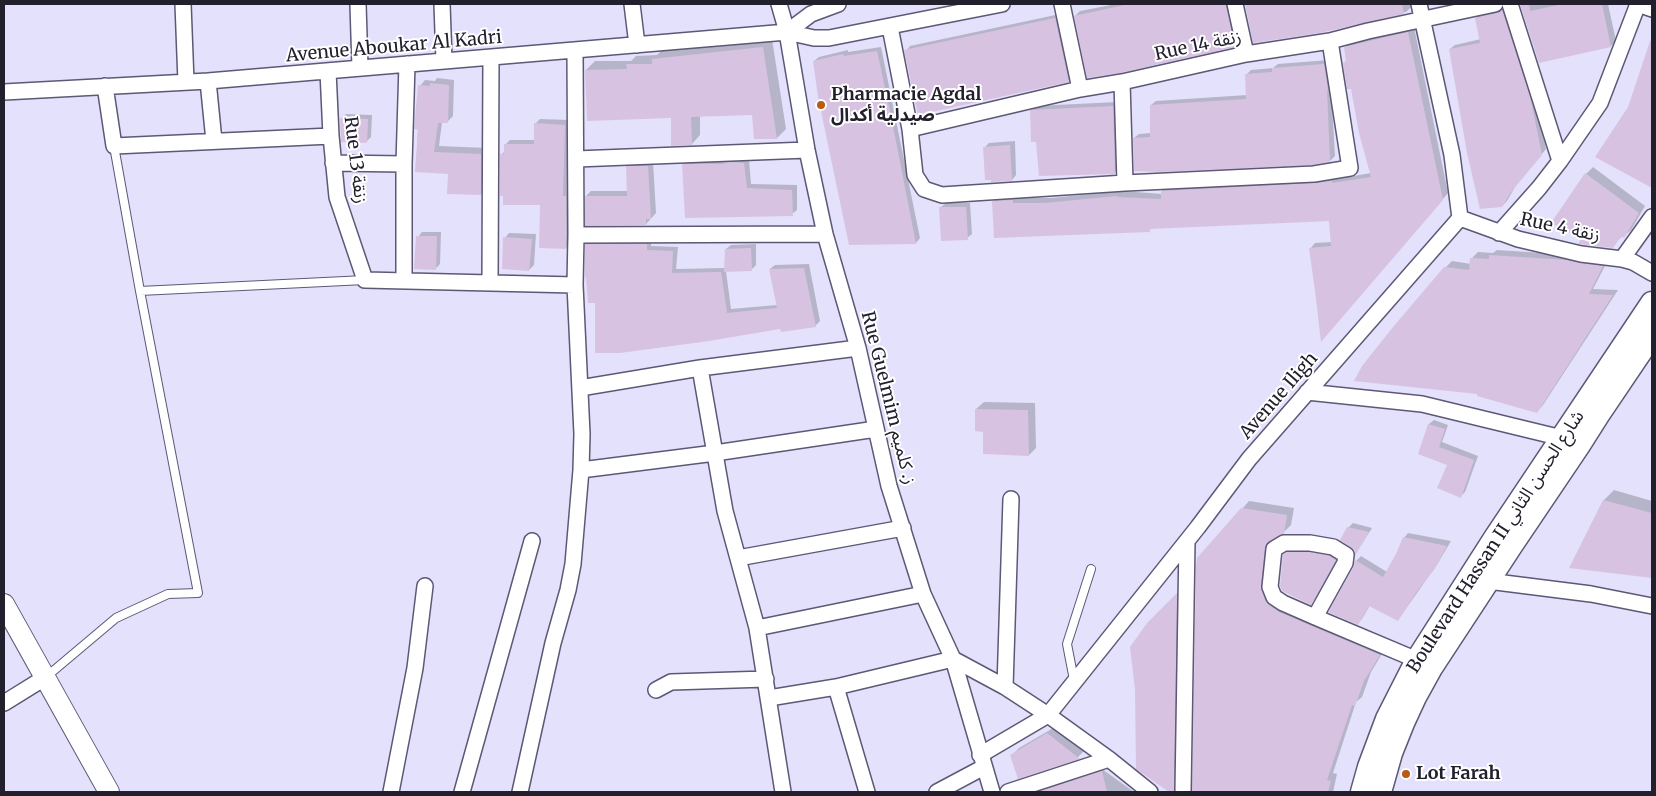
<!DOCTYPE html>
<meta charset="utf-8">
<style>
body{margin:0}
#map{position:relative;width:1656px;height:796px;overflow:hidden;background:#e4e1fc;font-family:Merriweather,serif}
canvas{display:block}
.frame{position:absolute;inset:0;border:5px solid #22202d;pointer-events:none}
</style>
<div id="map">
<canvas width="1656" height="796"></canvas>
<div class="frame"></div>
</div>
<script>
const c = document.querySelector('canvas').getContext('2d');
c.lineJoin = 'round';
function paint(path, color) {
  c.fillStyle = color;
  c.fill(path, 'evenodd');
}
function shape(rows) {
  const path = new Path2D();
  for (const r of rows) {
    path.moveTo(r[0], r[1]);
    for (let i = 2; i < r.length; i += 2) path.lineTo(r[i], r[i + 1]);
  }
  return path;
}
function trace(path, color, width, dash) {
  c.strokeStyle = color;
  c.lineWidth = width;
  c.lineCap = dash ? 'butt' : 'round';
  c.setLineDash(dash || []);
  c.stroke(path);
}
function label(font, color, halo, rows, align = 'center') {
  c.font = font + ' Merriweather,"Noto Sans Arabic",serif';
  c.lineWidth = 4;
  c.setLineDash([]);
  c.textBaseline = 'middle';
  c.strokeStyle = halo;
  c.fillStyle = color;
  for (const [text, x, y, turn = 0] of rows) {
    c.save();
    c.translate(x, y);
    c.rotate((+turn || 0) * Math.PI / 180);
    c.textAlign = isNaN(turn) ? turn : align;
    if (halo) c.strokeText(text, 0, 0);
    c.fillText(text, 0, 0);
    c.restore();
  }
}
paint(shape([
 [1116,4,1231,4,1239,41,1234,46,1075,16,1080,11],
 [1246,4,1410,4,1411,7,1406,12,1335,29,1254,42],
 [1521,4,1608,4,1616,41,1611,46,1540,62],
 [1507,6,1534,91,1546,149,1516,185,1507,201,1502,206,1450,49,1455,45,1481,39,1476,18,1481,13,1503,9],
 [1060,14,1073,76,1068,81,906,51,910,46],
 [1414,27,1448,193,1326,335,1310,249,1315,243,1332,242,1330,219,1152,228,1149,230,993,202,999,196,1018,195,1018,198,1051,198,1122,191,1162,194,1162,191,1167,186,1337,176,1337,179,1371,173,1352,88,1344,63,1347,60,1346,47,1351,42],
 [1652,37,1652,186,1597,156,1629,108],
 [772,39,786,129,777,138,755,137,753,113,700,115,700,135,692,144,672,116,586,70,595,61,631,61,636,56,657,55,662,50],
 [881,47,920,238,916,243,814,61,819,57,848,50,848,52],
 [1329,60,1331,86,1335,156,1330,161,1134,138,1139,134,1151,133,1151,105,1156,101,1247,95,1246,75,1251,70,1273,68,1278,64],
 [437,78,454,80,453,116,447,122,442,122,439,146,487,148,486,188,481,194,449,173,416,170,420,86,425,80,435,81],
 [1117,102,1120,168,1115,172,1037,141,1031,111,1036,106],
 [346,114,372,115,371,137,366,142,341,119],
 [540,119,569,120,567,191,571,191,571,243,566,248,541,204,501,155,505,151,505,145,510,140,535,140,535,124],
 [1015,141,1016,175,1012,180,984,148,989,143],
 [749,159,751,184,797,185,797,210,792,214,683,165,688,160],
 [632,162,653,162,656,213,646,224,586,196,591,191,628,191,627,167],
 [1593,167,1645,206,1631,230,1624,236,1623,235,1612,247,1583,238,1552,222,1586,174],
 [946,203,970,203,972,234,967,238,941,207],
 [422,232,441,232,440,264,435,269,418,237],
 [509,233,536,234,534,265,529,270,505,238],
 [591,240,651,240,651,246,678,247,676,269,725,268,726,249,731,245,756,244,756,265,751,270,726,271,731,309,777,305,770,269,775,265,809,264,820,321,815,326,781,327,596,301,586,245],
 [1497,250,1574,255,1608,260,1593,289,1618,290,1543,405,1537,412,1445,268,1452,261,1471,264,1472,258,1478,252,1493,253],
 [984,402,1035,403,1036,448,1029,455,984,431,976,409],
 [1434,420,1448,425,1442,442,1478,456,1465,492,1461,496,1448,465,1419,453,1429,424],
 [1614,490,1652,501,1652,577,1571,567,1604,500],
 [1249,501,1294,508,1291,525,1283,533,1271,539,1267,578,1272,594,1386,647,1371,672,1362,697,1356,702,1333,773,1337,774,1333,792,1194,792,1197,566,1242,509],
 [1353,523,1372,528,1356,553,1348,528],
 [1408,533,1451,541,1438,563,1398,620,1370,605,1362,619,1358,623,1354,568,1356,561,1361,556,1387,572,1397,555,1404,538],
 [1291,549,1314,549,1339,556,1314,600,1311,603,1284,555],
 [1181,590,1176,792,1172,792,1138,768,1148,624],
 [1055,727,1066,736,1065,737,1084,751,1077,758,1012,755,1019,748],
 [1102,769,1134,792,1030,792]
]), '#0003');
paint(shape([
 [1129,4,1226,4,1235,47,1120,73,1087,78,1074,16],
 [1245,4,1402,4,1404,14,1320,33,1253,43],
 [1520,4,1529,4,1530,11,1564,4,1602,4,1611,47,1539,63],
 [1502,10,1530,96,1542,155,1511,192,1502,207,1480,209,1467,153,1449,49,1480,43,1475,18,1497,13],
 [1055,18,1069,82,918,115,904,50],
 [1408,32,1443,200,1321,342,1315,291,1309,248,1331,246,1329,221,1150,229,1150,232,1123,233,994,238,992,201,1013,200,1013,203,1045,203,1117,196,1117,197,1161,199,1161,191,1314,183,1332,181,1332,183,1371,177,1359,133,1351,89,1347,89,1343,63,1346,62,1344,47],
 [1650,41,1652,41,1652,188,1595,157,1628,107],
 [763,47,777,139,754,139,752,115,691,117,692,145,671,146,671,118,587,121,585,70,627,69,626,64,652,64,652,59],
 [877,51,891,116,916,244,849,245,818,97,813,61,843,54,844,56],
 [1324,64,1328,91,1327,91,1330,162,1313,165,1160,172,1134,171,1133,138,1150,137,1150,105,1246,99,1245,74,1272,72,1272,68],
 [430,83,449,85,448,123,438,123,434,152,481,154,481,195,447,194,448,174,415,172,418,130,414,129,418,85,430,86],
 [1113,106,1115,174,1039,176,1036,142,1031,142,1030,110],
 [340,118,368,119,367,143,341,142],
 [534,123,565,125,563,196,566,196,566,249,539,248,540,205,503,205,503,196,500,196,500,154,504,154,504,144,534,144],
 [1010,145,1012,181,991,182,991,180,985,180,983,147],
 [730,162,744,163,747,188,792,190,793,216,685,218,682,164,724,164,724,163],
 [626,166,648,166,651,219,646,219,646,225,585,226,585,196,627,196],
 [1585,173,1639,213,1624,238,1621,236,1613,248,1578,244,1581,239,1551,223],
 [939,207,966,207,968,240,941,241],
 [416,236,437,236,436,270,414,269],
 [503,237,532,239,529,271,502,269],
 [585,244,647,244,647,250,673,251,672,273,721,272,727,313,777,308,769,269,804,268,816,327,781,332,780,329,709,341,620,353,595,353,595,303,588,303,586,278,585,277],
 [751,248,752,271,724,272,725,249],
 [1489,255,1567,260,1603,266,1589,294,1613,295,1537,413,1477,396,1477,394,1354,381,1362,366,1393,327,1444,267,1469,270,1470,258,1489,259],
 [975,409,1028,410,1029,456,983,454,983,432,975,431],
 [1428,424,1445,429,1439,447,1474,460,1461,498,1437,488,1447,465,1418,454],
 [1603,500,1652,513,1652,578,1569,568],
 [1241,508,1287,515,1284,534,1269,541,1265,548,1261,586,1265,600,1268,604,1279,612,1380,655,1364,681,1355,706,1352,705,1327,780,1331,781,1328,792,1192,792,1196,566,1197,558],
 [1347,527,1369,532,1355,556,1355,551,1351,547,1340,540],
 [1403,537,1447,546,1434,570,1417,591,1398,621,1369,606,1358,625,1328,612,1353,568,1355,560,1383,577,1396,554],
 [1287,552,1309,552,1330,556,1336,560,1311,605,1282,591,1280,586,1283,555],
 [1177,593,1174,792,1169,792,1136,769,1135,690,1130,647,1147,623],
 [1047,733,1080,759,1018,779,1010,755],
 [1102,771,1107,792,1037,792]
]), '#d7c3e1');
const service = shape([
 [140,291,365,280],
 [46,677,116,618,168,594,198,593,140,291,114,146],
 [1074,680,1067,644,1091,569]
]);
const minor = shape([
 [183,4,186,82],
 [358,4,360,68],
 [442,4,444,61],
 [632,4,637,45],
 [779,4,787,32,807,150,825,234,858,348,889,486,923,594,953,659,992,792],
 [1062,4,1080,89],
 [1235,4,1246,54],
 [1510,4,1560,161],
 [890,27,910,129,915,175,924,189,942,195,1125,183,1314,174,1350,168,1330,41],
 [787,32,811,14,838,4],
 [328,71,331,136,337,197,365,280,575,285],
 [208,81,214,141],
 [1122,82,1125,183],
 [105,86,114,146,331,136],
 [4,92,208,81,787,32,814,38,829,38,1002,4],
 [910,129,1080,89,1122,82,1246,54,1330,41,1368,31,1495,4],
 [576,159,807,150],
 [333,163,404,164],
 [1460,218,1518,239,1581,254,1622,259,1633,262,1652,273],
 [1499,233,1539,188,1560,161,1600,103,1638,4,1652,9],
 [576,235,825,234],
 [1622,259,1652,217],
 [404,281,404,164,407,64],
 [490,283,491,57],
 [700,368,725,511,757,628,783,792],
 [580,388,700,368,858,348],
 [1307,392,1422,404,1562,438,1570,441],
 [581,470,715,453,876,429],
 [738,558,903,528],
 [1488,581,1591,594,1652,606],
 [1315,617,1345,563,1346,555,1333,547,1310,543,1284,543,1274,549,1270,587,1274,597,1283,603,1315,617,1417,660],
 [757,628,923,594],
 [836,687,867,792],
 [1005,687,1011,499],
 [656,690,671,682,766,679],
 [769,698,836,687,953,659,1005,687,1048,715,1109,759,1150,792],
 [4,703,46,677],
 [980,755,1048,715,1198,527,1249,459,1460,218,1452,155,1419,4],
 [391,792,415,668,425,586],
 [462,792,532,541],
 [520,792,553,643,568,590,573,564,581,470,582,434,575,285,576,235,575,51],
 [937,792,984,767],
 [1008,792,1109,759],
 [1183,792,1187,541]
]);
const secondary = shape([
 [4,604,109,792]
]);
const primary = shape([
 [1362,792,1369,767,1387,719,1417,660,1495,538,1652,303],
 [1380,792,1391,753,1403,723,1415,697,1431,668,1511,546,1579,445,1598,415,1652,335]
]);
trace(service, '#5c5875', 10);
trace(minor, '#5c5875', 18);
trace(secondary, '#5c5875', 22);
trace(primary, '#5c5875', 25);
trace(service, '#fff', 8);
trace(minor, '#fff', 15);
trace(secondary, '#fff', 20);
trace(primary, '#fff', 22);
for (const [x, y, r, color] of [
 [821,105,5,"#ba5a17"],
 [1406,774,5,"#ba5a17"]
]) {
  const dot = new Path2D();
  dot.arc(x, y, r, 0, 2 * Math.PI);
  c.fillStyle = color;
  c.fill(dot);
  trace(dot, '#fff', 2);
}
label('18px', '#22202d', '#fff', [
 ["Rue 14 زنقة",1198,46,-12],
 ["Avenue Aboukar Al Kadri",394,47,-5],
 ["Rue 13 زنقة",355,160,83],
 ["Rue 4 زنقة",1560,228,12],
 ["Avenue Iligh",1279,396,-49],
 ["Rue Guelmim ز. كلميم",888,398,76],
 ["Boulevard Hassan II شارع الحسن الثاني",1496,542,-57]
]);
label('bold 18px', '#22202d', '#fff', [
 ["Pharmacie Agdal",831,95],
 ["صيدلية أكدال",831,116],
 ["Lot Farah",1416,774]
], 'left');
</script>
